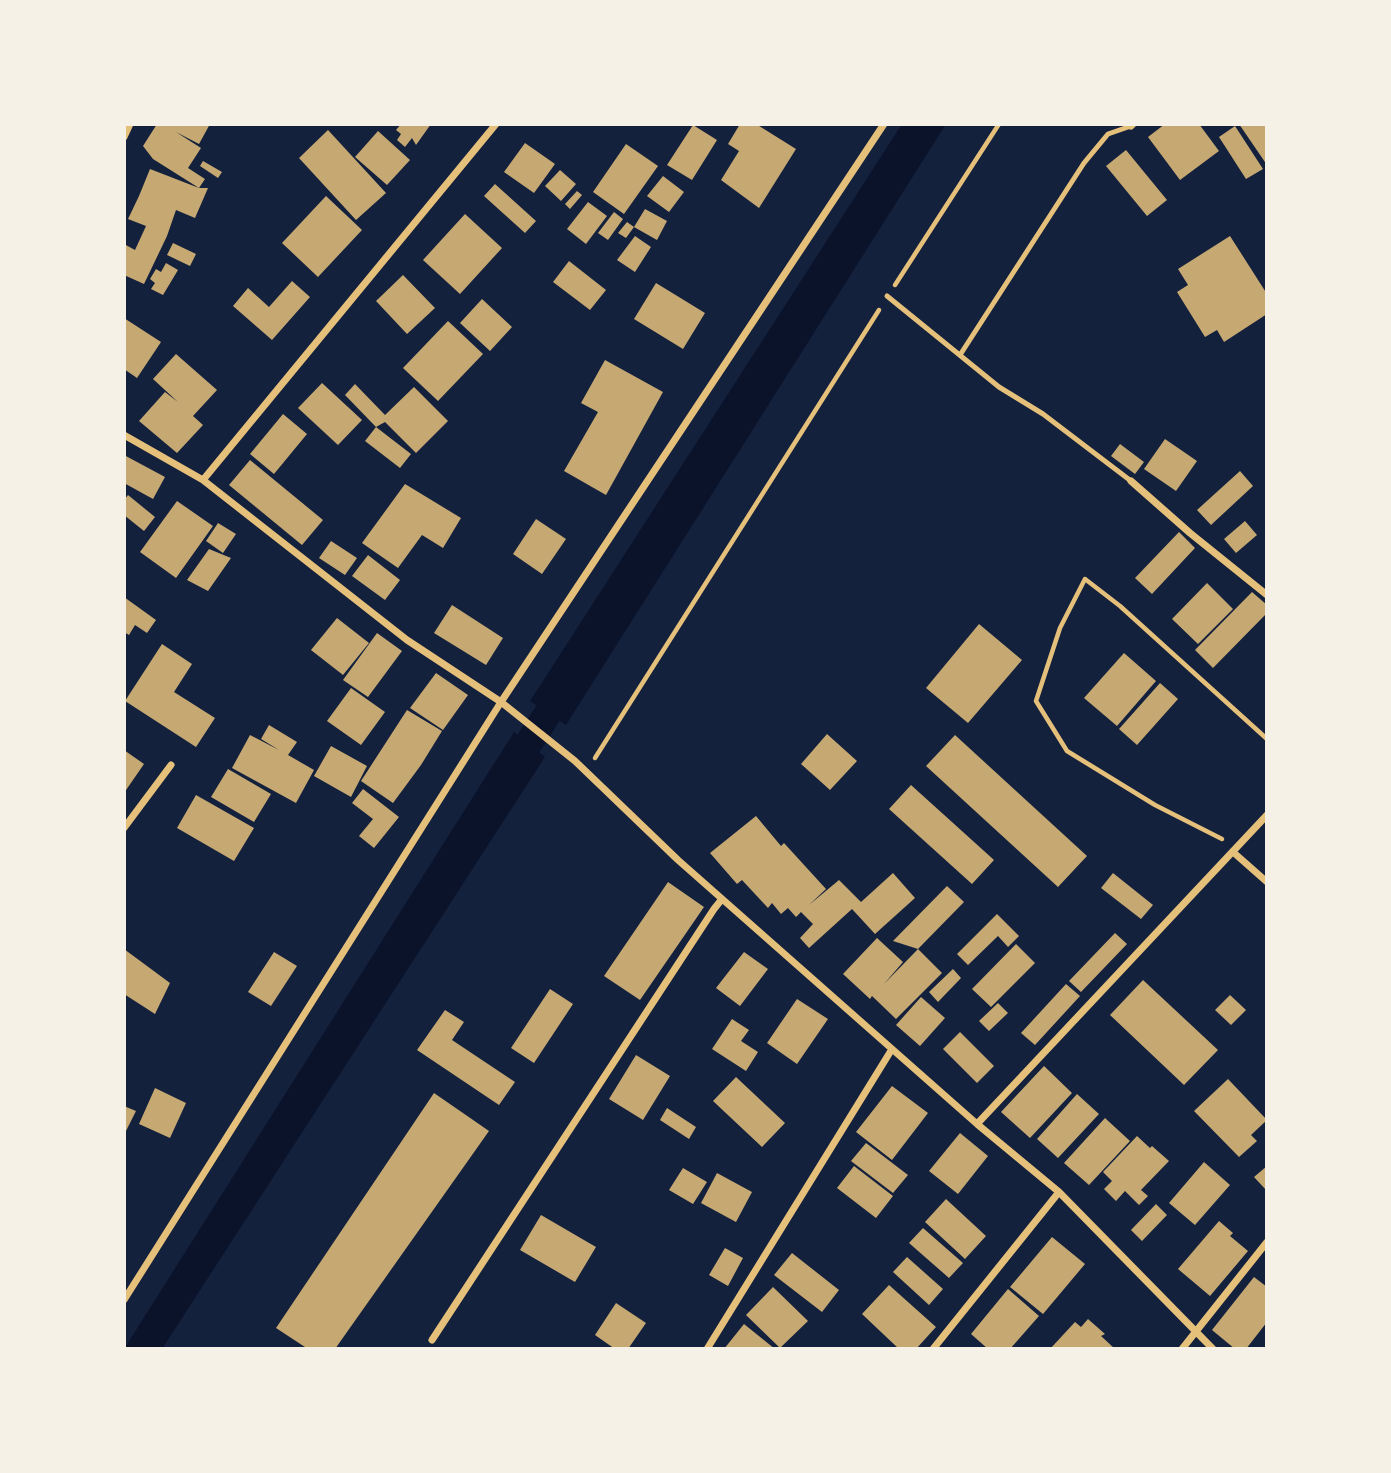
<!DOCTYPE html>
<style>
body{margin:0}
#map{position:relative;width:1391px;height:1473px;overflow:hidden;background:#14213d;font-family:"PT Sans",sans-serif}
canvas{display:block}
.frame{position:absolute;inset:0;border:126px solid #f6f1e7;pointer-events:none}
</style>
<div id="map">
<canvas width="1391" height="1473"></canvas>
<div class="frame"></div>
</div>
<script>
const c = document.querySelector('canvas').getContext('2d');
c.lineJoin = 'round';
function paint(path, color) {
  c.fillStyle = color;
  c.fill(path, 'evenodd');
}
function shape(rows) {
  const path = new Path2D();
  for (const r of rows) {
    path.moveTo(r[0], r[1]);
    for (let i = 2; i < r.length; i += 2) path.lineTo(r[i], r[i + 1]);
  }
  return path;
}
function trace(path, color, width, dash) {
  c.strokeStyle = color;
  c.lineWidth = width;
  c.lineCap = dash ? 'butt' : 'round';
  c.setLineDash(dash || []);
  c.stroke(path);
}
paint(shape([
 [902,124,946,124,566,725,530,701],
 [514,732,545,757,162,1349,124,1349]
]), '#0b132b');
trace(shape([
 [509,774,568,682]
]), '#0b132b', 28);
paint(shape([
 [157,124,210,124,199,144,176,132,201,148,188,168,205,179,199,188,208,188,195,218,176,210,167,236,144,284,124,275,124,244,135,250,146,226,128,219,139,196,150,169,199,188,153,159,143,146],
 [401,124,431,124,416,145,412,138,405,147,397,140,401,134,396,130],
 [740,124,756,124,796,149,759,208,721,180,739,151,728,144],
 [1165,124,1199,124,1219,151,1180,180,1148,137],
 [1239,124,1267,124,1267,165],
 [693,125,717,140,692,180,667,165],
 [1235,126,1263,169,1246,179,1219,137],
 [328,130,386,193,356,220,299,158],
 [378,131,410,160,387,185,355,157],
 [525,143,555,164,534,193,504,172],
 [626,144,658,166,624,214,593,192],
 [1126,150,1167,200,1147,216,1106,166],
 [203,161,222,172,218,178,200,166],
 [560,170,576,184,561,201,545,186],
 [663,176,684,192,669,212,647,196],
 [495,184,536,221,525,233,484,196],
 [577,191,582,195,570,209,565,204],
 [326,196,362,230,318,277,282,243],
 [588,202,607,216,586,244,567,229],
 [645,209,667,221,657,240,634,227,626,238,618,233,627,222,634,227],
 [614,212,623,219,608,240,598,233],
 [465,214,502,248,460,294,423,260],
 [635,236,651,247,635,272,617,260],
 [1230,236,1267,294,1267,314,1224,342,1217,330,1205,337,1177,292,1188,285,1178,269],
 [173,243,196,254,190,266,167,255],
 [569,261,606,290,590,310,553,282],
 [166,263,178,270,163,295,151,289,155,283,150,279,156,269,161,272],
 [403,275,435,308,407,334,376,301],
 [292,281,310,297,272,340,233,306,248,288,269,307],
 [656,283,705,313,683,349,634,319],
 [482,299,512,327,490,351,460,323],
 [124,318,161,342,137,378,124,369],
 [448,321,483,354,438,401,403,368],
 [176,354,217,390,193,416,203,425,177,453,139,421,165,392,178,402,153,379],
 [605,360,663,392,606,495,564,471,598,412,581,403],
 [322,383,362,420,338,445,298,408],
 [355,384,385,415,414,387,448,421,416,453,385,422,376,427,411,454,400,468,365,441,376,427,345,395],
 [283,414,307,434,274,474,250,454],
 [1165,439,1197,461,1176,491,1144,469],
 [1120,444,1144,462,1135,474,1111,456],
 [124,455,165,477,153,499,124,483],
 [250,460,323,520,302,545,229,485],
 [1240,471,1253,486,1211,525,1197,510],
 [405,484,461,518,443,548,422,535,398,568,362,543],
 [128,495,155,517,144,531,124,515,124,500],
 [177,501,213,526,176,578,140,552],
 [536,519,566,539,542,574,513,554],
 [1245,521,1257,535,1236,553,1224,539],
 [218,523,236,534,223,553,206,541],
 [1179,532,1195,548,1152,594,1135,578],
 [331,541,357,558,345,575,319,558],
 [209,549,231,558,208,591,187,580],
 [368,555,400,580,385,600,352,576],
 [1207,583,1233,609,1198,644,1172,619],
 [1252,592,1267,605,1267,613,1213,668,1195,650],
 [124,597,156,620,147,633,135,625,129,635,124,632],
 [452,605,503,638,486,665,434,633],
 [337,618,369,643,343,675,311,650],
 [979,624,1022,660,968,723,926,688],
 [377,633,402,651,368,697,343,680],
 [162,644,192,664,174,692,215,718,196,747,125,701],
 [1124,653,1156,681,1117,726,1084,698],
 [436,673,468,695,443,730,410,708],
 [1160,683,1178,699,1137,745,1119,729],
 [351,688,385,712,361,745,327,721],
 [407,710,442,731,421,765,393,803,361,781],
 [269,725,297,742,288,755,314,770,296,803,232,768,250,735,279,750,261,739],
 [827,734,857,761,830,790,801,764],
 [955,735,1087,856,1058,887,926,766],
 [331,746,367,766,351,797,314,776],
 [124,750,144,764,124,793],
 [228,769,271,794,254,822,211,797],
 [911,785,994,860,972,884,889,809],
 [363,789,399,817,374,848,359,836,373,819,352,803],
 [196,795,254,828,234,861,177,828],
 [756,816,781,846,784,843,826,889,809,905,839,880,861,902,893,873,915,898,875,934,852,909,809,948,800,938,813,924,801,912,796,917,788,908,781,914,772,903,768,908,742,880,737,884,710,853],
 [1113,873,1153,905,1141,919,1101,888],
 [668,882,704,907,640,1000,604,976],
 [947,886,964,902,918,949,893,941],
 [997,914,1019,936,1008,947,998,936,968,965,957,954],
 [1115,933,1127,944,1081,992,1069,981],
 [877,938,903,962,884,984,918,949,942,973,896,1019,872,996,870,999,843,974],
 [1016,944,1035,963,991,1007,972,989],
 [124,949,170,983,155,1014,124,994],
 [274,952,297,966,271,1006,248,992],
 [744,952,768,969,740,1006,716,988],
 [953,969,961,978,938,1002,929,992],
 [1143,980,1218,1050,1184,1085,1110,1015],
 [1066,984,1080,996,1035,1045,1021,1033],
 [550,989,573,1004,534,1063,511,1048],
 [1230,995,1246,1010,1231,1025,1215,1010],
 [921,997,945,1018,920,1046,896,1025],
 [797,999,828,1019,797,1064,767,1043],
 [998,1003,1008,1013,989,1031,979,1021],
 [445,1010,464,1022,452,1040,515,1082,499,1105,417,1050],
 [732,1019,749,1030,741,1041,758,1052,746,1071,712,1049],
 [960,1032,994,1066,977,1083,943,1049],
 [636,1055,670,1076,643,1120,609,1099],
 [1044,1066,1072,1093,1030,1138,1001,1112],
 [736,1077,785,1123,762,1147,713,1101],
 [1228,1079,1267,1120,1251,1135,1257,1141,1239,1157,1194,1111],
 [892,1086,928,1113,892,1160,856,1132],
 [155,1088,186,1103,170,1138,139,1124],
 [434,1093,489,1131,335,1349,308,1349,276,1328],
 [1077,1094,1099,1114,1058,1158,1037,1139],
 [124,1106,136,1111,126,1131,124,1130],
 [667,1108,696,1127,689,1139,660,1120],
 [1105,1118,1130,1141,1089,1185,1064,1163],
 [960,1133,988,1156,958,1194,929,1171],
 [1137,1136,1150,1148,1152,1146,1169,1161,1141,1190,1148,1196,1139,1205,1125,1191,1116,1201,1104,1189,1112,1181,1103,1172],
 [866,1143,908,1175,893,1193,851,1161],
 [1204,1162,1230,1185,1195,1225,1169,1203],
 [854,1166,893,1196,876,1218,837,1188],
 [1267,1166,1267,1191,1254,1177],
 [683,1168,707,1182,693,1204,669,1190],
 [717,1173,752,1192,736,1222,701,1203],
 [946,1199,986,1236,965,1259,925,1222],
 [1156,1204,1167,1215,1142,1241,1131,1230],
 [541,1215,596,1247,575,1282,520,1250],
 [1219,1221,1233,1233,1230,1236,1248,1251,1210,1296,1178,1269],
 [923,1228,963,1263,949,1278,909,1243],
 [1052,1237,1085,1264,1043,1314,1010,1287],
 [725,1248,743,1258,728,1286,709,1275],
 [792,1253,839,1290,822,1312,774,1275],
 [907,1257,943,1289,929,1305,893,1272],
 [1254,1277,1267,1287,1267,1322,1246,1349,1235,1349,1212,1330],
 [889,1285,936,1327,916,1349,899,1349,862,1314],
 [773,1287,808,1321,780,1348,746,1315],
 [1008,1289,1039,1316,1010,1349,988,1349,971,1334],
 [616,1303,646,1323,628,1349,615,1349,595,1335],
 [1088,1319,1105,1334,1101,1336,1115,1349,1050,1349,1075,1322,1081,1327],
 [744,1324,775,1349,724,1349]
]), '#c6a872');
trace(shape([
 [895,285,999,124],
 [595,758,879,310],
 [1222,839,1155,805,1067,751,1036,701,1060,628,1085,579,1120,606,1267,739]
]), '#e5c07b', 4.5);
trace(shape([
 [887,296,999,387,1043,414,1131,481],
 [960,355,1084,163,1108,134,1131,126]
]), '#e5c07b', 5);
trace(shape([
 [1131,126,1133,124],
 [124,137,130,124],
 [124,435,203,480,407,640,501,702,575,761,678,860,977,1124,1059,1192,1213,1349],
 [203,480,496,124],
 [1131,481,1190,533,1267,595],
 [124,828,171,765],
 [1233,852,1267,882],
 [977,1124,1267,815],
 [124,1300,501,702,884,124],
 [432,1340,714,909,722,899],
 [707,1349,892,1049],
 [933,1349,1059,1192],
 [1182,1349,1267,1242]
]), '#e5c07b', 7);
</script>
